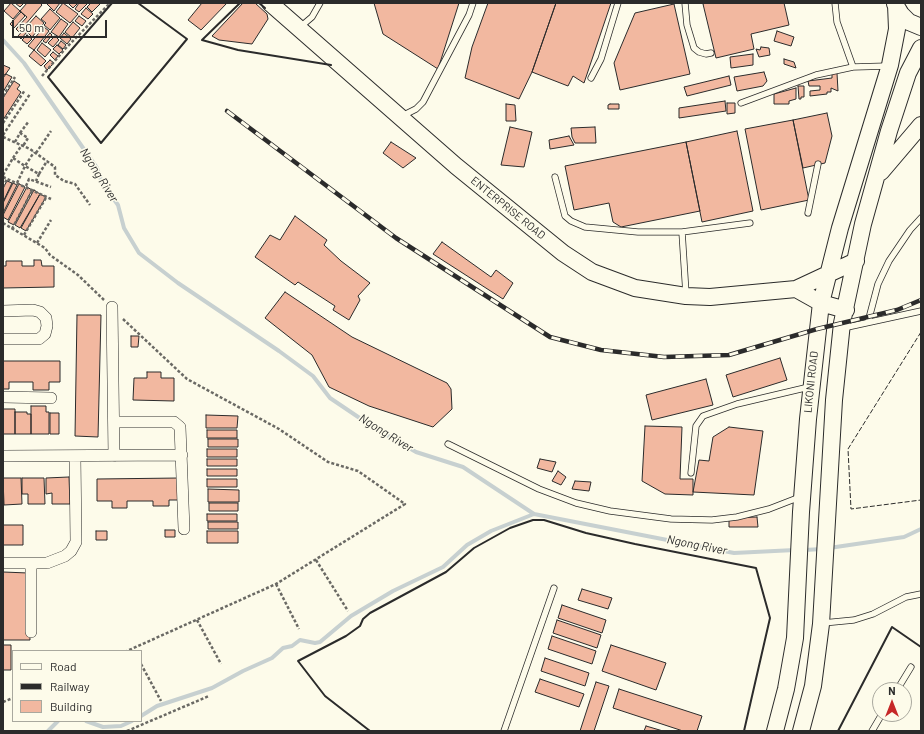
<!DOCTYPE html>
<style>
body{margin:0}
#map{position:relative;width:924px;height:734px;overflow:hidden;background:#fdfbea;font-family:Barlow,sans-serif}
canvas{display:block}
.frame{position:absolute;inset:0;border:4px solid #2b2b2b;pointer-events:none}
.legend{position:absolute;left:12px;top:650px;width:130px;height:72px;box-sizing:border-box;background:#fdfbea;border:1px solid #a9a89e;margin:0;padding:5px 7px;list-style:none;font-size:12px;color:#2b2b2b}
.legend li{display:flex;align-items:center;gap:8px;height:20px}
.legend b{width:20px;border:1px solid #a9a89e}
.north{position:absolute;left:872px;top:682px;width:40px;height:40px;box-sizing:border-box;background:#fdfbea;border:1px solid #a9a89e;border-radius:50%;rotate:0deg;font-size:11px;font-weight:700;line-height:16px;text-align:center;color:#2b2b2b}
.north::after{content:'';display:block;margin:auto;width:14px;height:18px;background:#c62828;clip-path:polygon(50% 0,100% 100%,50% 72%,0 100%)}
.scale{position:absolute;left:12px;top:20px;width:95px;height:18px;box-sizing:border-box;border:2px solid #2b2b2b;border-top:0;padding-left:5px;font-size:12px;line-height:14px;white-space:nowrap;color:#2b2b2b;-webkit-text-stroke:3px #fdfbea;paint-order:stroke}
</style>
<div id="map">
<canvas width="924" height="734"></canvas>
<div class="frame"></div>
<ul class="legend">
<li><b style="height:5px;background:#fdfbea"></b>Road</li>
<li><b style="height:5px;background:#2b2b2b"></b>Railway</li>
<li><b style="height:11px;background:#f2b8a0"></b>Building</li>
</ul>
<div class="north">N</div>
<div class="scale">50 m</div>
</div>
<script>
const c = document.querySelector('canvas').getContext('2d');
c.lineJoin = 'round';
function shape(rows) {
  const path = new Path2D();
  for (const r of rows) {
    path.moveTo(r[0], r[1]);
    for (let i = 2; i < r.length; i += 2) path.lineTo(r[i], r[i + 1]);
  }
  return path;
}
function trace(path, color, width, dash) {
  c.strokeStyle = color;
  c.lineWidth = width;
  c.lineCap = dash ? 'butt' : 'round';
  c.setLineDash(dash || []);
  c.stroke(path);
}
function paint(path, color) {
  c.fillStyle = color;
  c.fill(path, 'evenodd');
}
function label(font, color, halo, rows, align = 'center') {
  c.font = font + ' Barlow,sans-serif';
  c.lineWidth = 3;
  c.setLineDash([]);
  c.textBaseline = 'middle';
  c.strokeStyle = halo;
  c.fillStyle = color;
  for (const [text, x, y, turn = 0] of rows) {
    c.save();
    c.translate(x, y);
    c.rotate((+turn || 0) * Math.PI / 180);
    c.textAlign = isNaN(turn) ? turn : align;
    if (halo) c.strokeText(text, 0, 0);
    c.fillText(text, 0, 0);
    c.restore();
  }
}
trace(shape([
 [3,40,24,63,97,168,102,183,118,205,124,228,139,253,178,283,279,351,313,376,330,398,373,427,416,452,463,467,534,514,734,553,795,550],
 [829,548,904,537,921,529],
 [804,550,823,549],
 [141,716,157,706,212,688,243,671,272,658,283,648,292,646,300,640,315,643,320,642,351,616,393,591,443,567,467,545,491,531,534,514],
 [86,721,103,727,121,726,132,721],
 [48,731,58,721]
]), '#c7d0d0', 4);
const building = shape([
 [11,3,20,11,13,19,4,11,11,3],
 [15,3,24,3,20,7,15,3],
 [27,3,40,3,42,5,19,32,16,29,27,17,20,11,27,3],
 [46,3,60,3,54,11,46,3],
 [63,3,78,14,70,23,56,12,63,3],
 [68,3,78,3,73,8,68,3],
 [79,3,88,3,79,12,75,9,79,3],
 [91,3,101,3,92,12,87,7,91,3],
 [202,3,227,3,201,30,188,20,202,3],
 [243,3,255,3,267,14,268,19,252,44,219,40,212,36,243,3],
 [374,3,459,3,438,69,383,34,374,3],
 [488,3,556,3,532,72,519,99,465,78,472,47,488,3],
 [556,3,611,3,584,83,573,76,568,86,532,72,556,3],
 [706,3,784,3,789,25,751,34,754,49,716,58,703,4,706,3],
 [674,4,690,74,620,90,614,63,635,13,674,4],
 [86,8,93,14,88,19,81,14,86,8],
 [50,9,60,18,50,30,44,25,46,23,41,19,50,9],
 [21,12,25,16,14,28,10,24,21,12],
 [36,16,44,23,32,37,27,32,21,39,18,36,36,16],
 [79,16,86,21,82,26,75,21,79,16],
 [61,19,68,24,59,37,51,32,61,19],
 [73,22,80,28,72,38,65,32,73,22],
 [44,27,49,31,34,50,28,46,44,27],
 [777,31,794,37,791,46,774,41,777,31],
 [50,33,52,35,46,43,43,41,50,33],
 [64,33,71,39,67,44,60,38,64,33],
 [27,35,32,39,27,44,22,40,27,35],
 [55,36,59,40,53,47,48,43,55,36],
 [61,41,66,45,63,49,58,45,61,41],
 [42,43,51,50,45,57,37,50,42,43],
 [57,45,63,50,59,54,53,49,57,45],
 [761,47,769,48,770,55,759,57,756,49,760,50,761,47],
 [34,50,46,61,41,66,29,56,34,50],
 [53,52,58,56,55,60,50,55,53,52],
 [753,54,753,65,731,68,730,57,753,54],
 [784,59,794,62,796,68,784,64,784,59],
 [50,60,54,63,47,70,44,66,50,60],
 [3,65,10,68,5,75,3,74,3,65],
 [764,72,767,81,763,86,737,91,734,77,764,72],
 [832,73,837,73,838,91,831,88,831,92,827,92,827,94,810,96,810,91,820,90,820,86,809,86,808,81,832,78,832,73],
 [6,74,12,77,3,92,3,78,6,74],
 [729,76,731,85,687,96,684,87,729,76],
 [14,81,20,85,17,89,21,92,3,120,3,98,14,81],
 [798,86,804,86,804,97,801,97,801,99,799,99,798,86],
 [796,88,796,99,789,101,789,104,774,104,774,94,796,88],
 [725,101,726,111,679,118,679,108,725,101],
 [727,103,735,103,735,113,727,114,727,103],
 [506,104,515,105,516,121,506,121,506,104],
 [610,104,619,104,619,109,608,109,608,105,610,104],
 [827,113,832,136,825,163,803,168,793,120,827,113],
 [793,120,809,200,761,210,745,129,793,120],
 [510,127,532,132,524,167,501,165,510,127],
 [595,127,596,143,575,143,572,137,571,128,595,127],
 [737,131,753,211,702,222,686,142,737,131],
 [569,136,574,145,550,149,549,140,569,136],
 [391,142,416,158,403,168,383,153,391,142],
 [686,142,700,211,621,227,613,222,609,203,574,210,565,166,686,142],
 [7,181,12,183,3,202,3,188,7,181],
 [13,183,17,185,3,213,3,203,13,183],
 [19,184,25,187,8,220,3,217,3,215,19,184],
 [27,187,32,190,14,225,8,222,27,187],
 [34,190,40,194,20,228,15,225,34,190],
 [40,194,46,197,26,231,21,228,40,194],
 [295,216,327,240,324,245,341,261,370,283,358,296,360,300,349,320,333,310,335,306,298,282,295,285,255,257,270,235,280,240,295,216],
 [442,242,491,277,496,270,513,283,503,299,433,254,442,242],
 [34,260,41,260,42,266,54,266,54,287,3,288,3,266,6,266,6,261,22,261,22,266,34,266,34,260],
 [285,292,352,337,447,383,451,389,452,409,433,427,369,406,329,387,312,355,265,318,285,292],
 [77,315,101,315,98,437,75,436,77,315],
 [131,336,139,336,138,347,131,347,131,336],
 [780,358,787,380,733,397,726,375,780,358],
 [3,361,60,361,60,382,49,382,49,390,33,390,33,382,9,382,9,389,3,389,3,361],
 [147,372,161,372,161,378,174,378,174,401,133,400,134,378,147,378,147,372],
 [706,379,713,405,652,420,646,395,706,379],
 [31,406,46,406,46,412,49,412,49,434,31,434,31,406],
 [3,409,15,409,15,434,3,434,3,409],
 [15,412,27,412,27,414,31,414,31,434,15,434,15,412],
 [50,413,59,413,59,434,50,434,50,413],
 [206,415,238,416,237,428,206,428,206,415],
 [645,426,682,427,680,479,693,479,693,495,665,494,642,481,645,426],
 [729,427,763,431,754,495,693,492,699,460,709,461,713,437,729,427],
 [207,430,237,430,237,438,207,438,207,430],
 [208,439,238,439,238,447,208,447,208,439],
 [207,449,237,449,237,457,207,457,207,449],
 [207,459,237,459,237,466,207,466,207,459],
 [540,459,556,462,552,472,537,468,540,459],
 [207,469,237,469,237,476,207,476,207,469],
 [558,471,566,477,561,485,552,481,558,471],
 [69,477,70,504,52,504,52,493,46,494,46,478,69,477],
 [3,478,21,478,22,504,4,505,3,478],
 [22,478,44,478,45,504,28,504,28,494,22,494,22,478],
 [180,478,181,500,169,500,169,506,153,506,153,501,127,501,127,508,112,508,112,501,97,501,97,479,180,478],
 [207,479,237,479,237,487,207,487,207,479],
 [575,481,591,482,589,491,572,489,575,481],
 [208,489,239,490,239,502,208,502,208,489],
 [209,503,238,503,238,511,209,511,209,503],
 [207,514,237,514,237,521,207,521,207,514],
 [757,517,758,527,729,527,729,518,757,517],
 [208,522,238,522,238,529,208,529,208,522],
 [3,525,23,525,23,545,3,545,3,525],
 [165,530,175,530,175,537,165,537,165,530],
 [96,531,107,531,107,540,96,540,96,531],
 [207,531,238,531,238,543,207,543,207,531],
 [3,572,28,573,30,640,3,640,3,572],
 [582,589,612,598,608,609,578,600,582,589],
 [562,605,606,620,602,633,558,618,562,605],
 [557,620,601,635,597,648,553,633,557,620],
 [552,636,596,651,592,664,548,649,552,636],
 [3,645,11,645,11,670,3,670,3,645],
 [611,645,666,663,656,690,602,671,611,645],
 [545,658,589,673,585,686,541,671,545,658],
 [540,679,584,694,579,707,535,692,540,679],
 [596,682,609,686,594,731,580,731,596,682],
 [619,689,702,716,697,731,683,731,613,708,619,689],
 [646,726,663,731,644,731,646,726]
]);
paint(building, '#f2b8a0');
trace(building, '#2b2b2b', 1);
const lane = shape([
 [685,3,687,25,694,48,699,52,706,54,711,53],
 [835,3,837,22,853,67],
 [299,28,312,17,320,3],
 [591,78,601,59,618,3],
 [741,103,816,75,853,67,888,66],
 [402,116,416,109,423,102,469,15,473,3],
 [555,177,565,216,571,221,585,227,638,232,682,232,686,294],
 [808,213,818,164],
 [682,232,750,223],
 [868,322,878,284,889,261,910,230,921,218],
 [843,328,921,311],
 [448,444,539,489,576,503,610,511,671,519,712,520,737,517,769,509,800,497],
 [691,473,696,426,703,416,737,404,809,387],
 [823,623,854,620,873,614,906,597,921,594],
 [897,690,911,667],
 [504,731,554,588],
 [872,731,882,714]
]);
const street = shape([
 [112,307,114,456],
 [3,311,33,310,40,312,46,318,47,326,45,334,39,339,3,339],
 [3,397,51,398],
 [114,422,174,422,180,427,184,529],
 [3,456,182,455],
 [3,563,47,563,65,556,71,551,76,542,75,456],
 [31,563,31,632]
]);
const secondary = shape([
 [270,3,456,166,563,253,592,272,635,288,686,296,710,297,796,289],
 [895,4,901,14,909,22,921,27],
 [881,172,921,125],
 [846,310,821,303,796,289,856,261],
 [775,731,786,689,795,638,801,512,808,419,821,303,840,228,890,65,897,29,896,5],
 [801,731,813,686,821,624,834,400,842,323,863,224,889,131,908,73,921,48]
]);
trace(lane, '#2b2b2b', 7);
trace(street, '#2b2b2b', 12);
trace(secondary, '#2b2b2b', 18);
trace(shape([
 [42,76,65,49,110,3],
 [3,96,15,77],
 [3,123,25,90],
 [20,133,29,121],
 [3,135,30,94],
 [3,137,30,149,55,167,55,175,64,181,75,184,90,205],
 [15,142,20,133,28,138,23,146],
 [36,153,51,131],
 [13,158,22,145],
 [39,174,47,161],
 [3,175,13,158,25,166,34,152],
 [3,177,51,199],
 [17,183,25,166,39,174,36,181],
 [26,186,29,179,51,187],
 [3,187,7,179],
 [3,223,45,248,50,255,78,275,104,300],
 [12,229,33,189],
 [24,235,47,196],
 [37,243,51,220],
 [123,319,187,379,279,429,328,462,358,471,405,504,276,584,127,651],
 [316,560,348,611],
 [276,584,299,629],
 [197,620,221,664],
 [141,664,161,701],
 [3,702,13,698],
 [127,731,209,696]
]), '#6a6964', 2.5, [3, 2]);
trace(lane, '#fdfbea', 5.5);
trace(street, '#fdfbea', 11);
trace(secondary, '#fdfbea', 16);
const rail = shape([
 [227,111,396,238,550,337,601,350,664,357,729,355,817,329,897,310,921,300]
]);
trace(rail, '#2b2b2b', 4.5);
trace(rail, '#fdfbea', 3, [9]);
trace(shape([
 [921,332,848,449,851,509,921,500]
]), '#2b2b2b', 1, [5, 2]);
trace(shape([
 [112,3,48,77,101,143,187,39,138,3],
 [240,3,202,40,238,50,331,65],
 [259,3,265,8],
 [370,731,325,696,298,661,346,636,360,626,363,619,370,613,446,572,474,548,510,528,533,520,544,520,586,533,635,544,756,568,770,618,744,731],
 [838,731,892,627,921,647]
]), '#2b2b2b', 2);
label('11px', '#2b2b2b', '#fdfbea', [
 ["ENTERPRISE ROAD",508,208,39],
 ["LIKONI ROAD",811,382,-84]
]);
label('italic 12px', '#2b2b2b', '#fdfbea', [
 ["Ngong River",99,175,58],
 ["Ngong River",386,433,32],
 ["Ngong River",697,545,11]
]);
</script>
